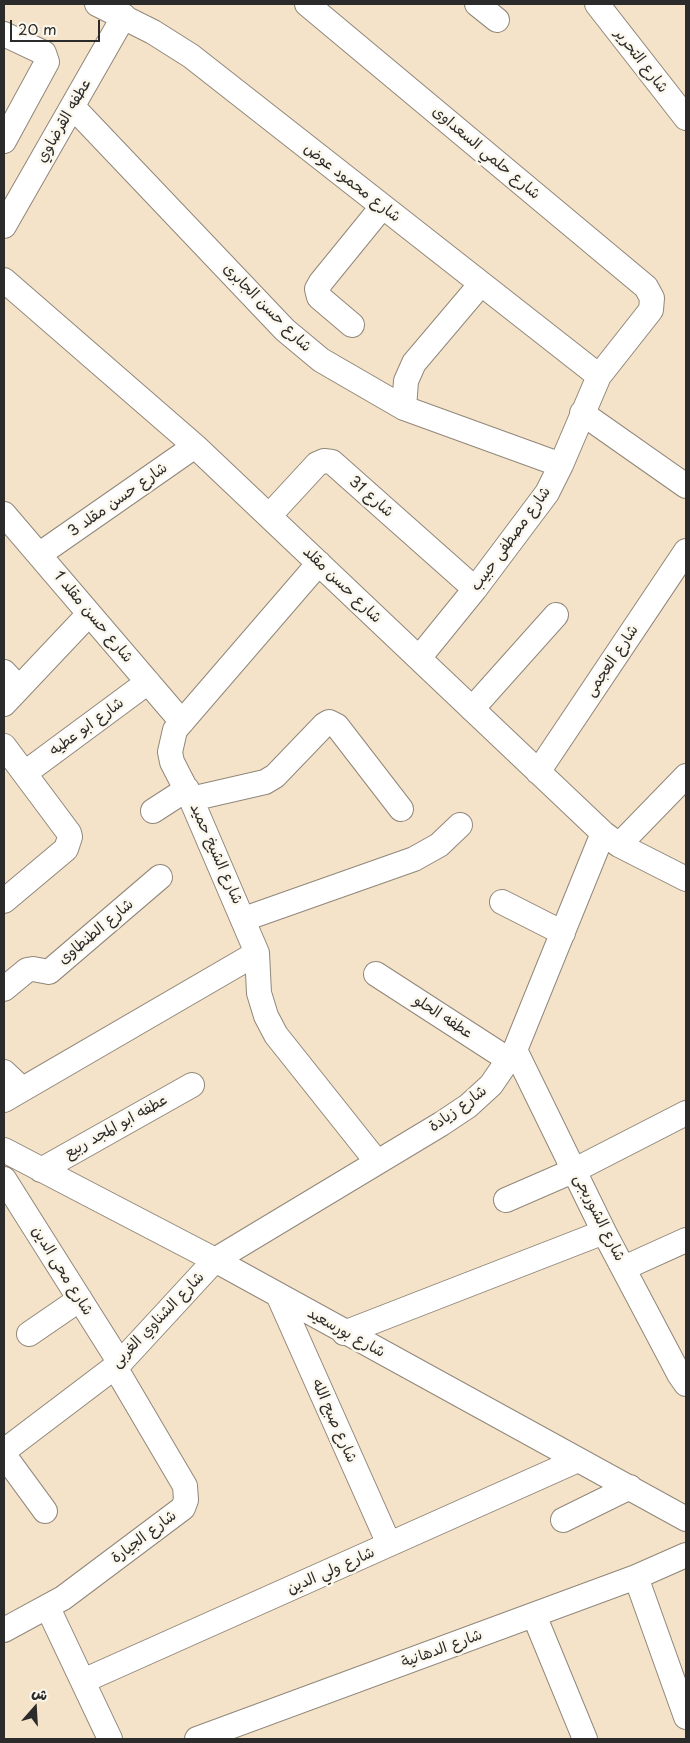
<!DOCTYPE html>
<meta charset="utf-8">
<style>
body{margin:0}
#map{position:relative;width:690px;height:1743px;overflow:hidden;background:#f5e3c9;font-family:"Playpen Sans","Playpen Sans Arabic",sans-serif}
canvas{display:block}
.frame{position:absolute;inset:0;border:5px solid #2b2b2b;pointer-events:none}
.north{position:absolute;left:10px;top:1683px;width:50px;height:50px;-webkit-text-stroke:4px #fbf7ec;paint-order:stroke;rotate:19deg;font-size:14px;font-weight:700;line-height:20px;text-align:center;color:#2b2b2b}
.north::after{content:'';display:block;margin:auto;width:18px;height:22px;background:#2b2b2b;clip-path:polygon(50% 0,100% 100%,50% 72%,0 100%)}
.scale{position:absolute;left:10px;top:20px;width:90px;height:22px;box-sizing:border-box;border:2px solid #2b2b2b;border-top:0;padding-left:6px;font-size:15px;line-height:18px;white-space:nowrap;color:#2b2b2b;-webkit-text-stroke:4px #fbf7ec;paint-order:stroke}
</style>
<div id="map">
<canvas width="690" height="1743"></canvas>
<div class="frame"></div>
<div class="north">ش</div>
<div class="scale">20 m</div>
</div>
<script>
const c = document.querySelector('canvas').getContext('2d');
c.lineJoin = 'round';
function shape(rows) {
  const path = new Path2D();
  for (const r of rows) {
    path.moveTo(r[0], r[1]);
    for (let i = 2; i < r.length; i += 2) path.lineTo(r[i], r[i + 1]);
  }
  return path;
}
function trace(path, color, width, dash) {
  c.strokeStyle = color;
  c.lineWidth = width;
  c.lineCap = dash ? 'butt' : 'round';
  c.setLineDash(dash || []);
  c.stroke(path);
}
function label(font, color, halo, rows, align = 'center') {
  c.font = font + ' "Playpen Sans","Playpen Sans Arabic",sans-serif';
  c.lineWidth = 5;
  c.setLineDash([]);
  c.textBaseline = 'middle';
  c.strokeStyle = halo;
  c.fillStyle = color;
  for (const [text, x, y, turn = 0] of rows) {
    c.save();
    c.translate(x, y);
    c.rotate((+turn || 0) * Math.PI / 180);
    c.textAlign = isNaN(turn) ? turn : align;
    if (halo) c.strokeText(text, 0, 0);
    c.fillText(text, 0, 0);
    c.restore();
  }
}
const minor = shape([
 [97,4,153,32,191,56,599,376],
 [307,4,646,287,652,298,651,310,599,376,561,465,547,493,475,589,419,658],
 [477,4,497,20],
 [597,4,686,118],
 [4,34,44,53,47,62,4,141],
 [73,107,285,330,321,360,404,408,561,465],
 [4,226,124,16],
 [4,280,195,446,603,833,619,845,686,879],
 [352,325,319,297,317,289,321,282,382,207],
 [404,408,406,381,414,363,480,285],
 [582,413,686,486],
 [4,514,182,722],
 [269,516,317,464,324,461,332,462,475,589],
 [40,554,195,446],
 [319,563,175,730,170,752,172,762,191,799,257,953,259,993,266,1016,276,1035,377,1162],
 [4,672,19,688],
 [4,704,89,614],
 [472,709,556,615],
 [4,746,69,833,70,837,66,849,4,901],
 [538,772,686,551],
 [25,773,148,682],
 [191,799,265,782,275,776,324,725,329,722,337,726,401,809],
 [153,811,187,789],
 [619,845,686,776],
 [502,902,563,933],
 [244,919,414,859,439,845,460,825],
 [376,974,509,1060],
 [4,989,27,970,33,969,49,972,160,877],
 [515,1050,604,1232,679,1374,686,1384],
 [4,1072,22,1089],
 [4,1100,257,953],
 [4,1150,215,1260,686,1519],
 [41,1170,192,1085],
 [4,1179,120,1363],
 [506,1200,575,1170,686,1113],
 [624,1268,686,1240],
 [279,1297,389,1544],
 [344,1333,604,1232],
 [29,1334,80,1299],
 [4,1451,120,1363,215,1260,441,1124,468,1106,491,1085,515,1050,603,833],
 [4,1455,45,1511],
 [563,1520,630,1487],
 [636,1577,686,1717],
 [48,1608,110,1739],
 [534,1615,585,1739],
 [4,1630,63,1598,183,1508,186,1500,185,1486,115,1367],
 [83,1681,578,1460],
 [197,1739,636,1577,686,1555]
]);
trace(minor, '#90877a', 26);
trace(minor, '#fff', 24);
label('15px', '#2b2b2b', '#fbf7ec', [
 ["شارع التحرير",641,61,52],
 ["عطفه القرضاوي",64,121,-60],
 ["شارع حلمي السعداوى",486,153,40],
 ["شارع محمود عوض",352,183,38],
 ["شارع حسن الجابرى",267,308,45],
 ["شارع 31",371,497,41],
 ["شارع حسن مقلد 3",118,500,-35],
 ["شارع مصطفى حبيب",511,539,-54],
 ["شارع حسن مقلد",342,585,44],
 ["شارع حسن مقلد 1",93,617,50],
 ["شارع العجمى",612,661,-56],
 ["شارع ابو عطيه",87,727,-36],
 ["شارع الشيخ حميد",216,854,66],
 ["شارع الطنطاوى",96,932,-40],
 ["عطفه الحلو",443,1017,33],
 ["شارع زيادة",458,1109,-36],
 ["عطفه ابو المجد ربيع",116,1127,-29],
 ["شارع الشوربجى",599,1218,63],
 ["شارع محى الدين",62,1271,58],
 ["شارع الشناوي الغربى",158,1320,-46],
 ["شارع بورسعيد",346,1333,29],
 ["شارع صبح الله",334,1421,66],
 ["شارع الجيارة",144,1537,-37],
 ["شارع ولي الدين",331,1571,-24],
 ["شارع الدهانية",442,1649,-20]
]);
</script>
